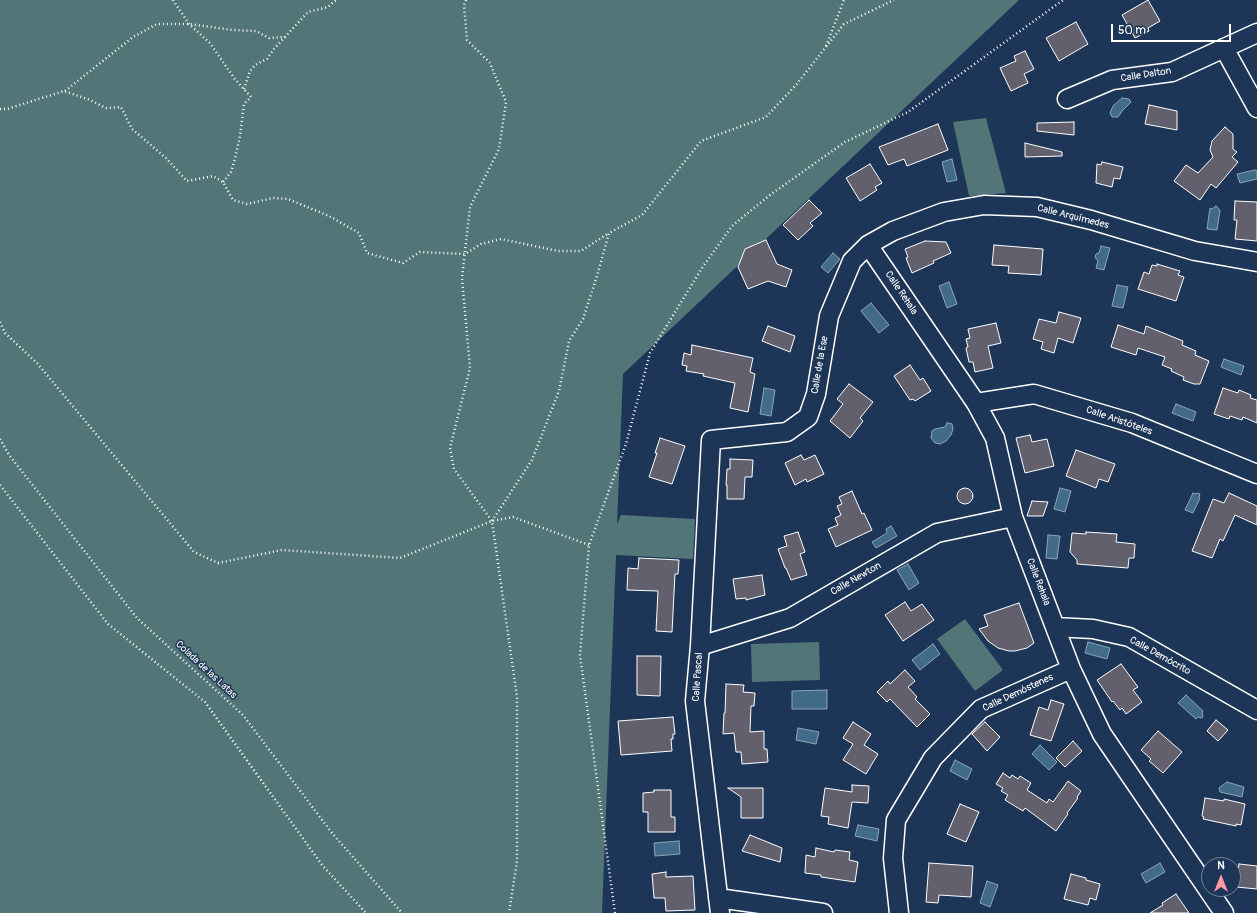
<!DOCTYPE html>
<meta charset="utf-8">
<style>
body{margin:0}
#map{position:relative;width:1257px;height:913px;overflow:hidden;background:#1d3557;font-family:Pangolin,sans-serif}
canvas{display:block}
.north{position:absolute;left:1201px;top:857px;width:40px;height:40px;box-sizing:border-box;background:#1d3557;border:1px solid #77869a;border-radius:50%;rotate:0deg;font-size:11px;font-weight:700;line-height:16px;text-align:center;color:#fff}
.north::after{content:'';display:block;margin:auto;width:14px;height:18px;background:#ff9aa2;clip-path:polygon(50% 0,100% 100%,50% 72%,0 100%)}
.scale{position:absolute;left:1111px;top:24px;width:120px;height:18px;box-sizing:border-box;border:2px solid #fff;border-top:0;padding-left:5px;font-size:12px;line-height:14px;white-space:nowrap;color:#fff;-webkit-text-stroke:3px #1d3557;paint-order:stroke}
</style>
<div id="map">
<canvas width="1257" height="913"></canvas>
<div class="north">N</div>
<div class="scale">50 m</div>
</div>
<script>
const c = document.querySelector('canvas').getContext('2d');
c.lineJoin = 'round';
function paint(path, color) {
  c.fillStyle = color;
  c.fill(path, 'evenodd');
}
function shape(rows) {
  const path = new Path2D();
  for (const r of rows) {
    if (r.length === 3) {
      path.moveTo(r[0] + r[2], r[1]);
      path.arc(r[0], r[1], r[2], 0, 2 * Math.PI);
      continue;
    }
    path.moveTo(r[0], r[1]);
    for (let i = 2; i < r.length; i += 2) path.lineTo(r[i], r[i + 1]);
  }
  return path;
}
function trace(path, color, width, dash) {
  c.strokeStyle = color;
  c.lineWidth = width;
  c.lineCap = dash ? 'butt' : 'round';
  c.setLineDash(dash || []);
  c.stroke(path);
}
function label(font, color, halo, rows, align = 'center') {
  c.font = font + ' Pangolin,sans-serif';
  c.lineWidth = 3;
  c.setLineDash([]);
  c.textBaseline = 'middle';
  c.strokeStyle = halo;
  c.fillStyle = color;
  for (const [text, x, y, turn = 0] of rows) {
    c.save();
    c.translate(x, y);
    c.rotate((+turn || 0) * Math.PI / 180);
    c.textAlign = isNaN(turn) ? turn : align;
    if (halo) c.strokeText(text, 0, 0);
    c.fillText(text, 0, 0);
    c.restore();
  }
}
paint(shape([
 [0,0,1019,0,623,374,617,524,621,515,695,519,693,559,616,555,602,913,0,913],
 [986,118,1006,193,969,196,953,122],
 [965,619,1003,670,975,691,937,639],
 [819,642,820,680,752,682,751,644]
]), '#527577');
const water = shape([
 [1122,98,1129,99,1131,102,1123,110,1118,117,1112,117,1110,113,1113,106,1122,98],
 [952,159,957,180,947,182,942,162,952,159],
 [1255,170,1257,171,1257,179,1240,183,1237,174,1255,170],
 [1216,206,1220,210,1217,230,1207,229,1210,208,1212,209,1216,206],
 [1101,246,1110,248,1104,270,1096,268,1098,261,1095,257,1096,254,1099,253,1101,246],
 [833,253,840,259,828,273,821,267,833,253],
 [949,282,957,304,947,308,939,286,949,282],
 [1117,285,1128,287,1123,308,1112,306,1117,285],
 [871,303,889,325,879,333,861,311,871,303],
 [1224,359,1244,366,1241,375,1221,367,1224,359],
 [764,388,775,390,771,416,760,414,764,388],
 [1176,404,1196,412,1193,421,1172,413,1176,404],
 [947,423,949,423,952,424,953,429,951,435,946,441,940,444,935,443,931,438,932,431,935,429,945,427,947,423],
 [1060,488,1071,491,1065,512,1054,509,1060,488],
 [1193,493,1194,494,1198,493,1200,494,1199,497,1200,498,1193,513,1185,510,1193,493],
 [891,526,897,536,876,548,872,542,887,533,886,529,891,526],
 [1048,535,1060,536,1057,559,1046,558,1048,535],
 [908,564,919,583,909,590,897,570,908,564],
 [1088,642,1110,648,1107,659,1085,653,1088,642],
 [933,644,940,654,920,670,912,660,933,644],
 [827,690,827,709,792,709,792,691,827,690],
 [1186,695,1203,711,1202,712,1203,716,1202,718,1198,717,1196,719,1178,703,1186,695],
 [798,728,819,732,816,744,796,740,798,728],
 [1040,745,1057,762,1049,770,1032,754,1040,745],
 [955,760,972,769,967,780,950,771,955,760],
 [1227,782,1244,787,1242,797,1220,792,1219,788,1227,782],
 [858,825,879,829,877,841,855,836,858,825],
 [679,841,680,854,655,856,654,843,679,841],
 [1160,863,1165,872,1146,883,1141,874,1160,863],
 [987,881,998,885,990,907,980,903,987,881]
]);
paint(water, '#416b88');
trace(water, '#8da6b8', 1);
const building = shape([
 [1148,0,1160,21,1148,28,1149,31,1135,38,1122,15,1148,0],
 [1076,22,1088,44,1059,61,1046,38,1076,22],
 [1025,51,1034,69,1024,74,1028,83,1011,91,1000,68,1016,61,1014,56,1025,51],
 [1149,105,1177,111,1177,130,1145,124,1149,105],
 [1074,122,1074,135,1037,131,1037,123,1074,122],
 [938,124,948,150,907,166,904,159,888,165,879,147,938,124],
 [1225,127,1233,134,1233,149,1237,152,1232,157,1238,162,1216,188,1211,184,1200,200,1174,181,1186,165,1198,173,1213,157,1210,150,1212,141,1225,127],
 [1025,143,1062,152,1062,156,1025,157,1025,143],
 [1102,162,1123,167,1120,179,1114,178,1112,187,1096,183,1097,164,1101,165,1102,162],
 [870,164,882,183,875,187,877,190,860,201,846,178,870,164],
 [809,200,822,213,810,223,813,226,798,240,783,225,809,200],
 [1235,201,1257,202,1257,241,1235,239,1237,220,1234,220,1235,201],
 [766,240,777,264,792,270,786,287,768,281,748,289,738,267,745,249,766,240],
 [925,241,946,242,951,253,933,261,934,263,912,273,906,258,908,257,905,249,925,241],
 [994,245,1043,249,1041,275,1008,273,1009,266,992,265,994,245],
 [1157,264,1180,271,1178,275,1184,277,1176,301,1138,289,1144,272,1149,274,1152,265,1157,266,1157,264],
 [1059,312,1081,318,1073,343,1058,338,1054,353,1041,349,1043,342,1033,339,1039,319,1056,323,1059,312],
 [996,323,1001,343,988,346,993,368,975,372,973,362,969,362,966,348,968,347,966,339,970,338,968,329,996,323],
 [1118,325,1144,334,1146,326,1183,341,1182,345,1196,351,1195,355,1209,361,1200,384,1194,384,1183,380,1184,377,1171,371,1172,369,1162,365,1165,357,1138,348,1136,355,1111,347,1118,325],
 [768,326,795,336,790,352,762,341,768,326],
 [692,345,753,358,750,372,755,374,748,412,730,408,735,383,703,376,704,374,686,371,687,366,682,365,684,353,691,355,692,345],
 [910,365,920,380,923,378,931,391,915,401,913,399,910,400,894,376,910,365],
 [849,384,873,402,860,418,863,421,850,438,830,421,843,404,837,399,849,384],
 [1223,388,1238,393,1239,390,1251,395,1250,398,1257,400,1257,423,1243,417,1242,420,1230,416,1229,419,1214,414,1223,388],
 [1030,435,1032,442,1047,439,1054,466,1025,473,1016,438,1030,435],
 [660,438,685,446,672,484,649,477,657,453,655,453,660,438],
 [1076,450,1115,464,1108,482,1099,479,1096,488,1066,476,1076,450],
 [801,455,804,460,815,455,824,474,807,482,806,479,795,485,785,463,801,455],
 [730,459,753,460,752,477,745,477,744,499,727,499,727,485,726,485,727,469,730,469,730,459],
 [965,496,8],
 [852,491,862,514,864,513,872,530,836,547,828,529,838,525,835,518,841,515,837,506,842,504,839,497,852,491],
 [1229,493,1257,506,1257,525,1235,515,1223,541,1220,539,1212,558,1192,551,1213,499,1224,503,1229,493],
 [1032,501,1048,502,1043,516,1027,516,1032,501],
 [798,532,805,552,800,554,807,575,791,580,786,568,785,568,778,549,787,546,784,536,798,532],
 [1086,532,1117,534,1116,542,1135,544,1134,558,1129,558,1128,568,1077,564,1077,560,1070,552,1072,533,1086,534,1086,532],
 [639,558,679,560,678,574,675,574,672,632,656,631,658,591,627,590,628,568,638,569,639,558],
 [762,575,765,595,746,600,746,598,736,599,733,579,762,575],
 [905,602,911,611,922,604,934,620,903,641,885,615,905,602],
 [1019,603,1034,643,1027,648,1015,651,1009,651,998,648,988,641,979,629,988,626,984,615,1019,603],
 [637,656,661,656,660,696,637,695,637,656],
 [1121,664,1138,687,1133,690,1142,702,1126,714,1122,708,1120,710,1113,701,1112,702,1097,680,1121,664],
 [905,670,915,681,908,687,917,697,915,699,930,714,917,727,890,699,887,702,877,692,888,681,890,684,905,670],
 [726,684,744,685,743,692,755,693,754,706,751,706,750,732,764,731,764,749,767,749,768,762,742,764,741,752,736,752,734,733,723,734,724,713,725,713,726,684],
 [1051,700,1064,704,1051,741,1030,735,1039,707,1048,710,1051,700],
 [673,717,675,734,673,734,673,739,671,739,672,751,621,755,618,721,673,717],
 [1216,720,1228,730,1218,741,1207,731,1216,720],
 [853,722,871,734,864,745,878,754,866,774,843,760,853,744,843,738,853,722],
 [985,722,1000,737,987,751,972,734,985,722],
 [1158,731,1182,752,1163,773,1149,761,1151,759,1141,750,1158,731],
 [1073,741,1082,751,1065,767,1056,758,1073,741],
 [1003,773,1010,778,1012,775,1018,779,1020,776,1031,783,1027,790,1047,803,1049,799,1053,802,1068,781,1081,791,1077,797,1078,798,1067,813,1068,814,1056,831,1025,808,1023,811,1005,800,1008,795,1001,791,1003,788,996,784,1003,773],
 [852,785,869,786,868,803,852,802,848,828,828,824,829,817,821,816,825,788,852,792,852,785],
 [728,788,763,788,763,818,741,818,741,797,728,788],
 [654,790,671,790,671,817,675,817,675,832,648,832,648,812,643,812,643,793,654,792,654,790],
 [1205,798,1224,801,1224,799,1245,804,1241,825,1236,824,1236,826,1203,819,1204,817,1202,816,1205,798],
 [960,804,979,812,966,842,947,834,960,804],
 [750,835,782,848,780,862,742,851,750,835],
 [816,848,834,852,835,850,850,852,849,860,858,862,855,882,821,877,821,875,805,873,806,855,815,857,816,848],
 [929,863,973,866,971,897,939,895,938,903,926,902,929,863],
 [1239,864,1257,866,1257,889,1236,887,1239,864],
 [666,872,666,877,693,876,695,910,666,911,665,898,654,898,652,874,666,872],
 [1071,874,1086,878,1086,880,1100,884,1096,900,1090,898,1088,905,1064,899,1071,874],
 [1176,894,1189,913,1150,913,1163,905,1162,903,1176,894]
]);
paint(building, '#62606d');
trace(building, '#fff', 1);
const street = shape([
 [1224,48,1257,108],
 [1067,99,1112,80,1172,72,1257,33],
 [868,245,976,403,995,438,1013,517,1071,669,1102,734,1224,913],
 [976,403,1034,394,1132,423,1257,474],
 [1055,627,1093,629,1129,637,1257,710],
 [700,646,790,618,937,533,1013,517],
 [718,898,823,913],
 [720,913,695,701,700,646,711,440,787,432,808,417,816,394,829,316,852,261,868,245,893,231,944,212,984,205,1037,207,1091,220,1195,251,1257,262],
 [899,913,893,858,896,820,933,758,981,709,1071,669]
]);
trace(street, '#fff', 21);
trace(shape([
 [173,0,189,24,210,43,234,78,251,97,244,104,240,136,235,159,231,172,223,182],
 [466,0,464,5,467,40,490,63,506,102,499,149,470,207,462,278,470,368,450,448,454,469,492,521,517,697,517,861,509,913],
 [826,46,844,0],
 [244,89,250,71,255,65,267,59,274,49,285,37],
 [65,91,133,37,157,24,189,24,233,30,256,31,269,38,285,37,308,12,328,7,336,0],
 [0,109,7,109,64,91,90,100,106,108,121,107,132,129,166,158,187,181,213,176,223,182,233,200,247,204,273,198,288,199,329,216,359,233,367,253,403,263,420,252,465,254,481,244,501,239,558,251,581,251,609,233],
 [0,322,5,333,37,363,194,552,218,563,282,550,400,558,492,521,513,517,589,545],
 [0,439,9,455,137,618,243,715,332,833,402,913],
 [0,485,108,624,205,702,322,865,366,913],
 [492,521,532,460,559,391,569,341,583,319,597,276,609,233,642,215,701,141,766,117,796,85,844,24,894,0],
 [615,913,580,655,589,545,626,444,650,353,702,268,732,226,770,195,845,142,908,112,1063,0]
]), '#fff', 2.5, [1, 3]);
trace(street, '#1d3557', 18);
label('10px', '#fff', '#1d3557', [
 ["Calle Dalton",1146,75,-9],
 ["Calle Arquímedes",1073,217,14],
 ["Calle Rehala",901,293,56],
 ["Calle de la Ese",820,365,-80],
 ["Calle Aristóteles",1119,421,19],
 ["Calle Newton",856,579,-30],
 ["Calle Rehala",1038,582,69],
 ["Calle Demócrito",1160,656,29],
 ["Colada de las Latas",206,670,43],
 ["Calle Pascal",698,677,-86],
 ["Calle Demóstenes",1018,693,-25]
]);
</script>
